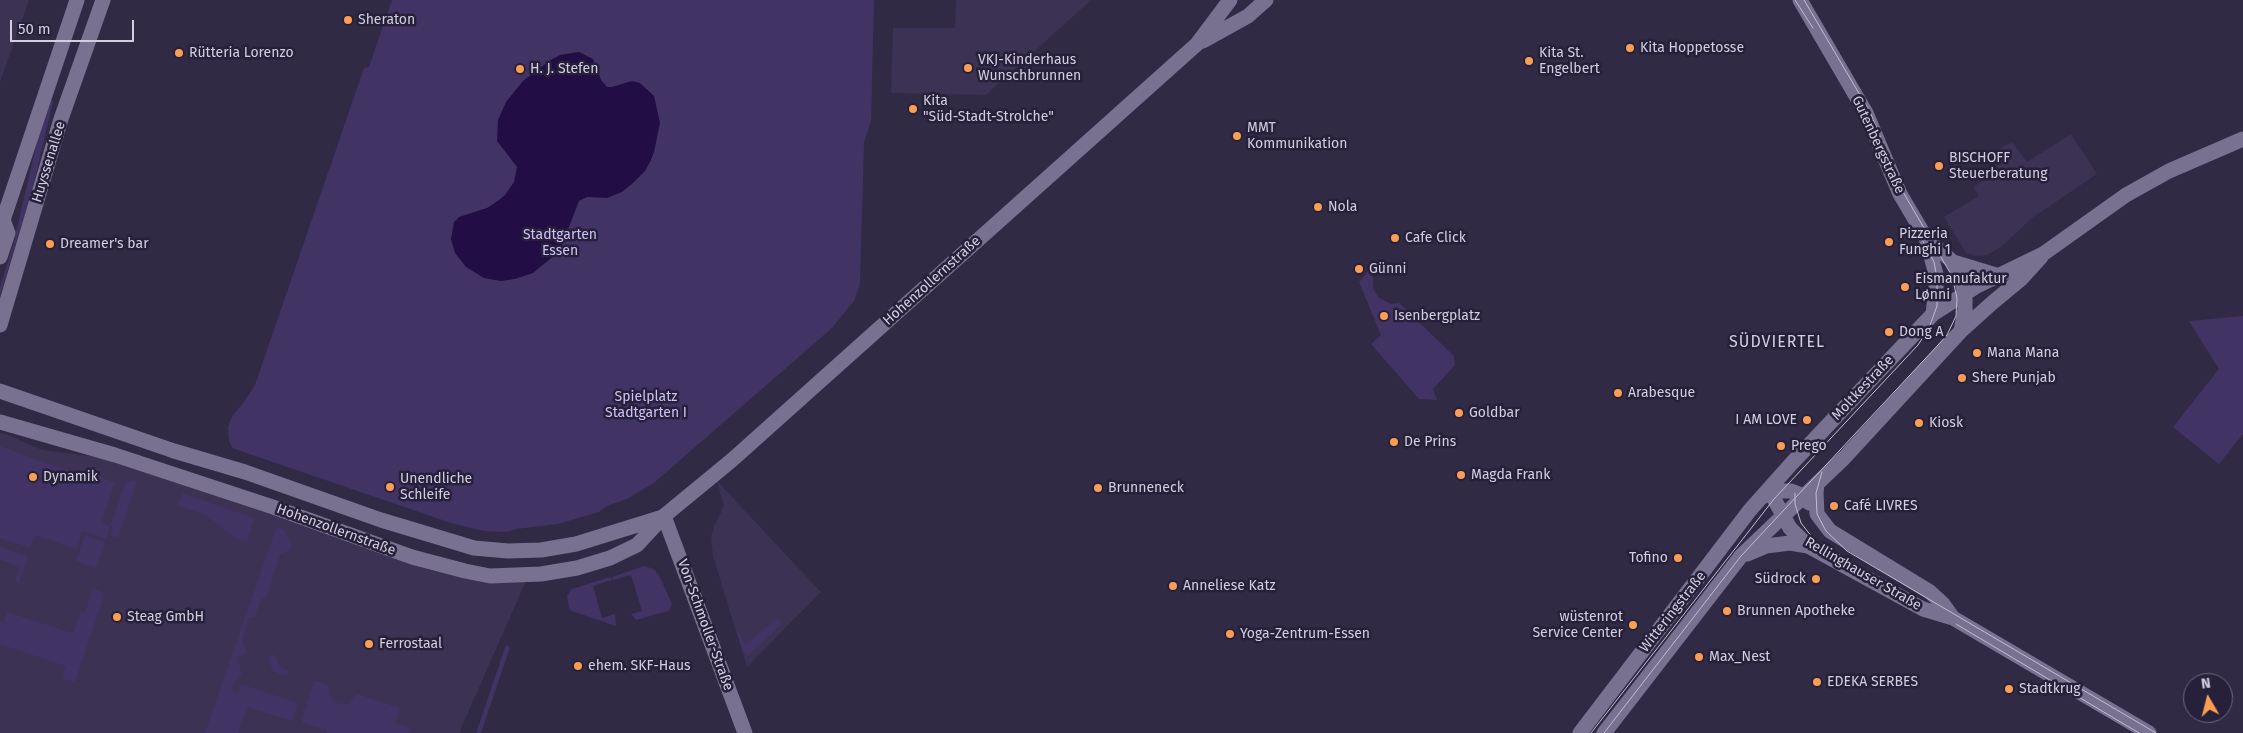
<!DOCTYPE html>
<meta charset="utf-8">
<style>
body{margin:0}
#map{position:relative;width:2243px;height:733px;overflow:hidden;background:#312a45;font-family:"Fira Sans",sans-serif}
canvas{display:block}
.north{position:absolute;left:2183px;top:673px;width:50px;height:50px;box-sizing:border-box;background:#27203a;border:1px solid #6b667c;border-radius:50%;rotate:352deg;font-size:14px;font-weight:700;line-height:20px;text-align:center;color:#d2cee0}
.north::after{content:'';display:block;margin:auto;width:18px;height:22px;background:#fc9d54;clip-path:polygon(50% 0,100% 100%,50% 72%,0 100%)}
.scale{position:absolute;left:10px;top:20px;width:124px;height:22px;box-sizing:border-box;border:2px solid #d2cee0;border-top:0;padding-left:6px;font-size:15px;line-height:18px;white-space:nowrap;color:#d2cee0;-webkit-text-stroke:4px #27203a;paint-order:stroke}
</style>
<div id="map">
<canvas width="2243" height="733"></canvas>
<div class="north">N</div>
<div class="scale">50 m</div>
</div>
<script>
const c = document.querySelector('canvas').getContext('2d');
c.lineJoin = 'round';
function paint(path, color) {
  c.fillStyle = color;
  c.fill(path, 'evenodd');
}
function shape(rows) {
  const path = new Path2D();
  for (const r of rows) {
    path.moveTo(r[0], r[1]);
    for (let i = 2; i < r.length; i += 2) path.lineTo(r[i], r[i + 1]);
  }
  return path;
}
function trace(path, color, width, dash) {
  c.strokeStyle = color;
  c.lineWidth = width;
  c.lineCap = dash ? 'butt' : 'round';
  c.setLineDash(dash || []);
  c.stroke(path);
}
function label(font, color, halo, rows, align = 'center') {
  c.font = font + ' "Fira Sans",sans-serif';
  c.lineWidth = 5;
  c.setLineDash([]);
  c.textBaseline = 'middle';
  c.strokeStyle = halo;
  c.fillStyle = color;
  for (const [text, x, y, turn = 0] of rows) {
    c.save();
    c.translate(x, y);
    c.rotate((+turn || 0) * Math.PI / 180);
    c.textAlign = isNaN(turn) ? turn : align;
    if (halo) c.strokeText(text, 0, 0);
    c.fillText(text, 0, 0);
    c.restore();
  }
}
paint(shape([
 [0,0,29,0,0,82],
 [956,0,1091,0,986,95,891,93,893,28,955,28],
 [2071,134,2097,174,2032,218,2001,247,1987,255,1976,256,1966,253,1944,217,1979,196,1973,187,1998,172,1997,150,2012,142,2027,162],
 [0,433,6,434,42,450,114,459,267,510,526,581,459,733,0,733],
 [717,481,821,592,747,667,713,556,711,537,714,527,724,506]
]), '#3b3254');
paint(shape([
 [392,0,874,0,871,121,864,142,860,284,854,301,832,328,655,482,629,498,607,506,599,512,558,524,516,529,507,532,484,531,454,524,232,448,229,440,228,427,232,416,244,402,255,385,364,68,369,67],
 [51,100,53,101,34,183,0,296,0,287,13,245,38,138],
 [1367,272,1373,277,1373,289,1379,298,1391,304,1399,303,1454,356,1455,365,1433,389,1437,400,1419,399,1371,344,1381,335,1359,282],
 [2243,316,2243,434,2219,464,2173,427,2219,369,2189,321],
 [0,446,48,464,115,482,101,522,110,526,126,481,137,481,118,538,111,536,114,528,110,526,106,539,82,531,76,549,35,535,30,548,0,538],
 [182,493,254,518,247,542,234,537,204,514,178,506],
 [279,528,285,530,288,539,292,543,290,551,280,554,267,596,261,599,255,617,249,618,242,641,247,652,237,658,242,674,234,682,231,691,238,693,241,684,298,703,292,721,247,707,238,733,205,733,275,531],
 [85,535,105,542,96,568,76,561],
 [0,547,28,556,19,583,15,581,20,566,0,560],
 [644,566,654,569,659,575,672,604,668,611,636,620,631,614,642,611,631,575,613,580,612,577],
 [610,577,612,580,593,586,602,618,615,614,616,626,572,611,569,608,567,596,572,589],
 [93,588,105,593,75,682,62,679,66,666,0,644,0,622,3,623,7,612,73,633,81,612,85,613],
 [777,618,782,624,747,656,743,651,737,634,740,634,745,645],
 [506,645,510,647,481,733,476,733],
 [274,654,281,668,289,671,287,676,273,672,268,657],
 [314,680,329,685,329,694,336,703,348,704,357,694,400,708,395,723,410,728,408,733,327,733,327,730,301,723]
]), '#423365');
paint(shape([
 [579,52,593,59,601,80,607,87,612,87,632,81,640,83,654,96,660,123,654,152,650,162,645,171,633,183,622,192,607,198,587,197,579,201,562,245,556,254,533,273,515,279,501,281,484,278,466,267,455,253,451,239,454,222,459,217,487,208,499,200,505,195,514,182,517,167,497,141,498,120,506,102,523,81,549,61,560,55]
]), '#220d44');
trace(shape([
 [1800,0,1866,113,1900,194,1926,238,1937,278,1933,314],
 [0,222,3,220,77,0],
 [1927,239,1953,262,1961,279,1965,293,1965,310,1961,331],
 [0,257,8,233,3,220],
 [1953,262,1996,275],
 [0,325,61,119,103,0],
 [1817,484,1816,493,1817,514,1830,531,1930,592,1943,604,1953,618],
 [1767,491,1774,499,1790,528,1808,546,1923,609,1953,618,2149,733],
 [1767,491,1791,491,1804,496,1809,503],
 [664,516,745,733],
 [1747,554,1766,546,1790,543,1808,546],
 [1580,733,1750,510,1792,463,1933,314,1977,286,2043,254,2126,195,2169,171,2243,139],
 [1604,733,1741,556,1844,458,1961,331,1992,303,2021,279,2041,257]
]), '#797190', 15);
trace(shape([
 [1203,41,1248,16,1266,0],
 [0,391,174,451,245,472,381,520,474,548,508,551,541,550,576,544,663,517],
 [0,422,115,455,273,507,412,557,465,571,490,576,541,574,577,568,610,558,637,545,664,516,732,460,1197,44,1230,0]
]), '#797190', 15);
trace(shape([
 [1795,0,1813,28],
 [1822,472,1816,493,1817,514,1826,531,1847,551,2156,733],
 [1795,493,1795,504,1801,523,1808,532,1816,541,1853,563],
 [1956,624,2139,733],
 [1591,733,1774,499,1918,345,1929,328,1937,306,1937,278,1934,262,1916,228],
 [1604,733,1741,556,1938,345,1947,335,1956,316,1957,298,1952,276,1903,192,1870,112,1804,0]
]), '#c2bed0', 1);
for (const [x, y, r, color] of [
 [348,20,5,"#fc9d54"],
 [1630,48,5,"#fc9d54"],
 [179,53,5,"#fc9d54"],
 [1529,61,5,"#fc9d54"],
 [968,68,5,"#fc9d54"],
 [520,69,5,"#fc9d54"],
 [913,109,5,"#fc9d54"],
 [1237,136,5,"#fc9d54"],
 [1939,166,5,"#fc9d54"],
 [1318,207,5,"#fc9d54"],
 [1395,238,5,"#fc9d54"],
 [1889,242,5,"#fc9d54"],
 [50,244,5,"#fc9d54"],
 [1359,269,5,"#fc9d54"],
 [1905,287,5,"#fc9d54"],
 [1384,316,5,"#fc9d54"],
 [1889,332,5,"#fc9d54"],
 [1977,353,5,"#fc9d54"],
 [1962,378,5,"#fc9d54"],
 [1618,393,5,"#fc9d54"],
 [1459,413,5,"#fc9d54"],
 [1807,420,5,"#fc9d54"],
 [1919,423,5,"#fc9d54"],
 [1394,442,5,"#fc9d54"],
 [1781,446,5,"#fc9d54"],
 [1461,475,5,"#fc9d54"],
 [33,477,5,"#fc9d54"],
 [390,487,5,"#fc9d54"],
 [1098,488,5,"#fc9d54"],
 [1834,506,5,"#fc9d54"],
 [1678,558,5,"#fc9d54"],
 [1816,579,5,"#fc9d54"],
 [1173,586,5,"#fc9d54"],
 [1727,611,5,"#fc9d54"],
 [117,617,5,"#fc9d54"],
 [1633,625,5,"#fc9d54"],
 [1230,634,5,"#fc9d54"],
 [369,644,5,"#fc9d54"],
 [1699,657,5,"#fc9d54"],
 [578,666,5,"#fc9d54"],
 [1817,682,5,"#fc9d54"],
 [2009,689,5,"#fc9d54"]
]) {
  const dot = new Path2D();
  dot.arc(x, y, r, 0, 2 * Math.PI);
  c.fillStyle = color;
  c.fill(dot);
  trace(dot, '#27203a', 2);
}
label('14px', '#d2cee0', '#27203a', [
 ["Sheraton",358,20],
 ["Kita Hoppetosse",1640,48],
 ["Rütteria Lorenzo",189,53],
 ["Kita St.",1539,53],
 ["Engelbert",1539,69],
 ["VKJ-Kinderhaus",978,60],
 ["Wunschbrunnen",978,76],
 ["H. J. Stefen",530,69],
 ["Kita",923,101],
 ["\"Süd-Stadt-Strolche\"",923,117],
 ["MMT",1247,128],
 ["Kommunikation",1247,144],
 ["BISCHOFF",1949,158],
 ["Steuerberatung",1949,174],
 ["Nola",1328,207],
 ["Pizzeria",1899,234],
 ["Funghi 1",1899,250],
 ["Cafe Click",1405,238],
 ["Dreamer's bar",60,244],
 ["Günni",1369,269],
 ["Eismanufaktur",1915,279],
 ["Lønni",1915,295],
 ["Isenbergplatz",1394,316],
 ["Dong A",1899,332],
 ["Mana Mana",1987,353],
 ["Shere Punjab",1972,378],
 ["Arabesque",1628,393],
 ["Goldbar",1469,413],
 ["I AM LOVE",1797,420,"right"],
 ["Kiosk",1929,423],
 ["De Prins",1404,442],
 ["Prego",1791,446],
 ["Magda Frank",1471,475],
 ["Dynamik",43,477],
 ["Unendliche",400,479],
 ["Schleife",400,495],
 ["Brunneneck",1108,488],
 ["Café LIVRES",1844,506],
 ["Tofino",1668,558,"right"],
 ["Südrock",1806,579,"right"],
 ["Anneliese Katz",1183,586],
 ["Brunnen Apotheke",1737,611],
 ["Steag GmbH",127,617],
 ["wüstenrot",1623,617,"right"],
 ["Service Center",1623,633,"right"],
 ["Yoga-Zentrum-Essen",1240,634],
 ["Ferrostaal",379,644],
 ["Max_Nest",1709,657],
 ["ehem. SKF-Haus",588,666],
 ["EDEKA SERBES",1827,682],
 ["Stadtkrug",2019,689]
], 'left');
label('14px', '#d2cee0', '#27203a', [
 ["Gutenbergstraße",1878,145,65],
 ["Huyssenallee",49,162,-73],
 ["Hohenzollernstraße",932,281,-42],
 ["Moltkestraße",1863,388,-47],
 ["Hohenzollernstraße",336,530,20],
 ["Rellinghauser Straße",1863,574,30],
 ["Witteringstraße",1673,612,-52],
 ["Von-Schmoller-Straße",705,625,70]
]);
label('14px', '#cec1f7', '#27203a', [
 ["Stadtgarten",560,235],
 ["Essen",560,251],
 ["Spielplatz",646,397],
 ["Stadtgarten I",646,413]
]);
c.letterSpacing = '1px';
label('16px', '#d2cee0', '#27203a', [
 ["SÜDVIERTEL",1777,343]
]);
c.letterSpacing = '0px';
</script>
